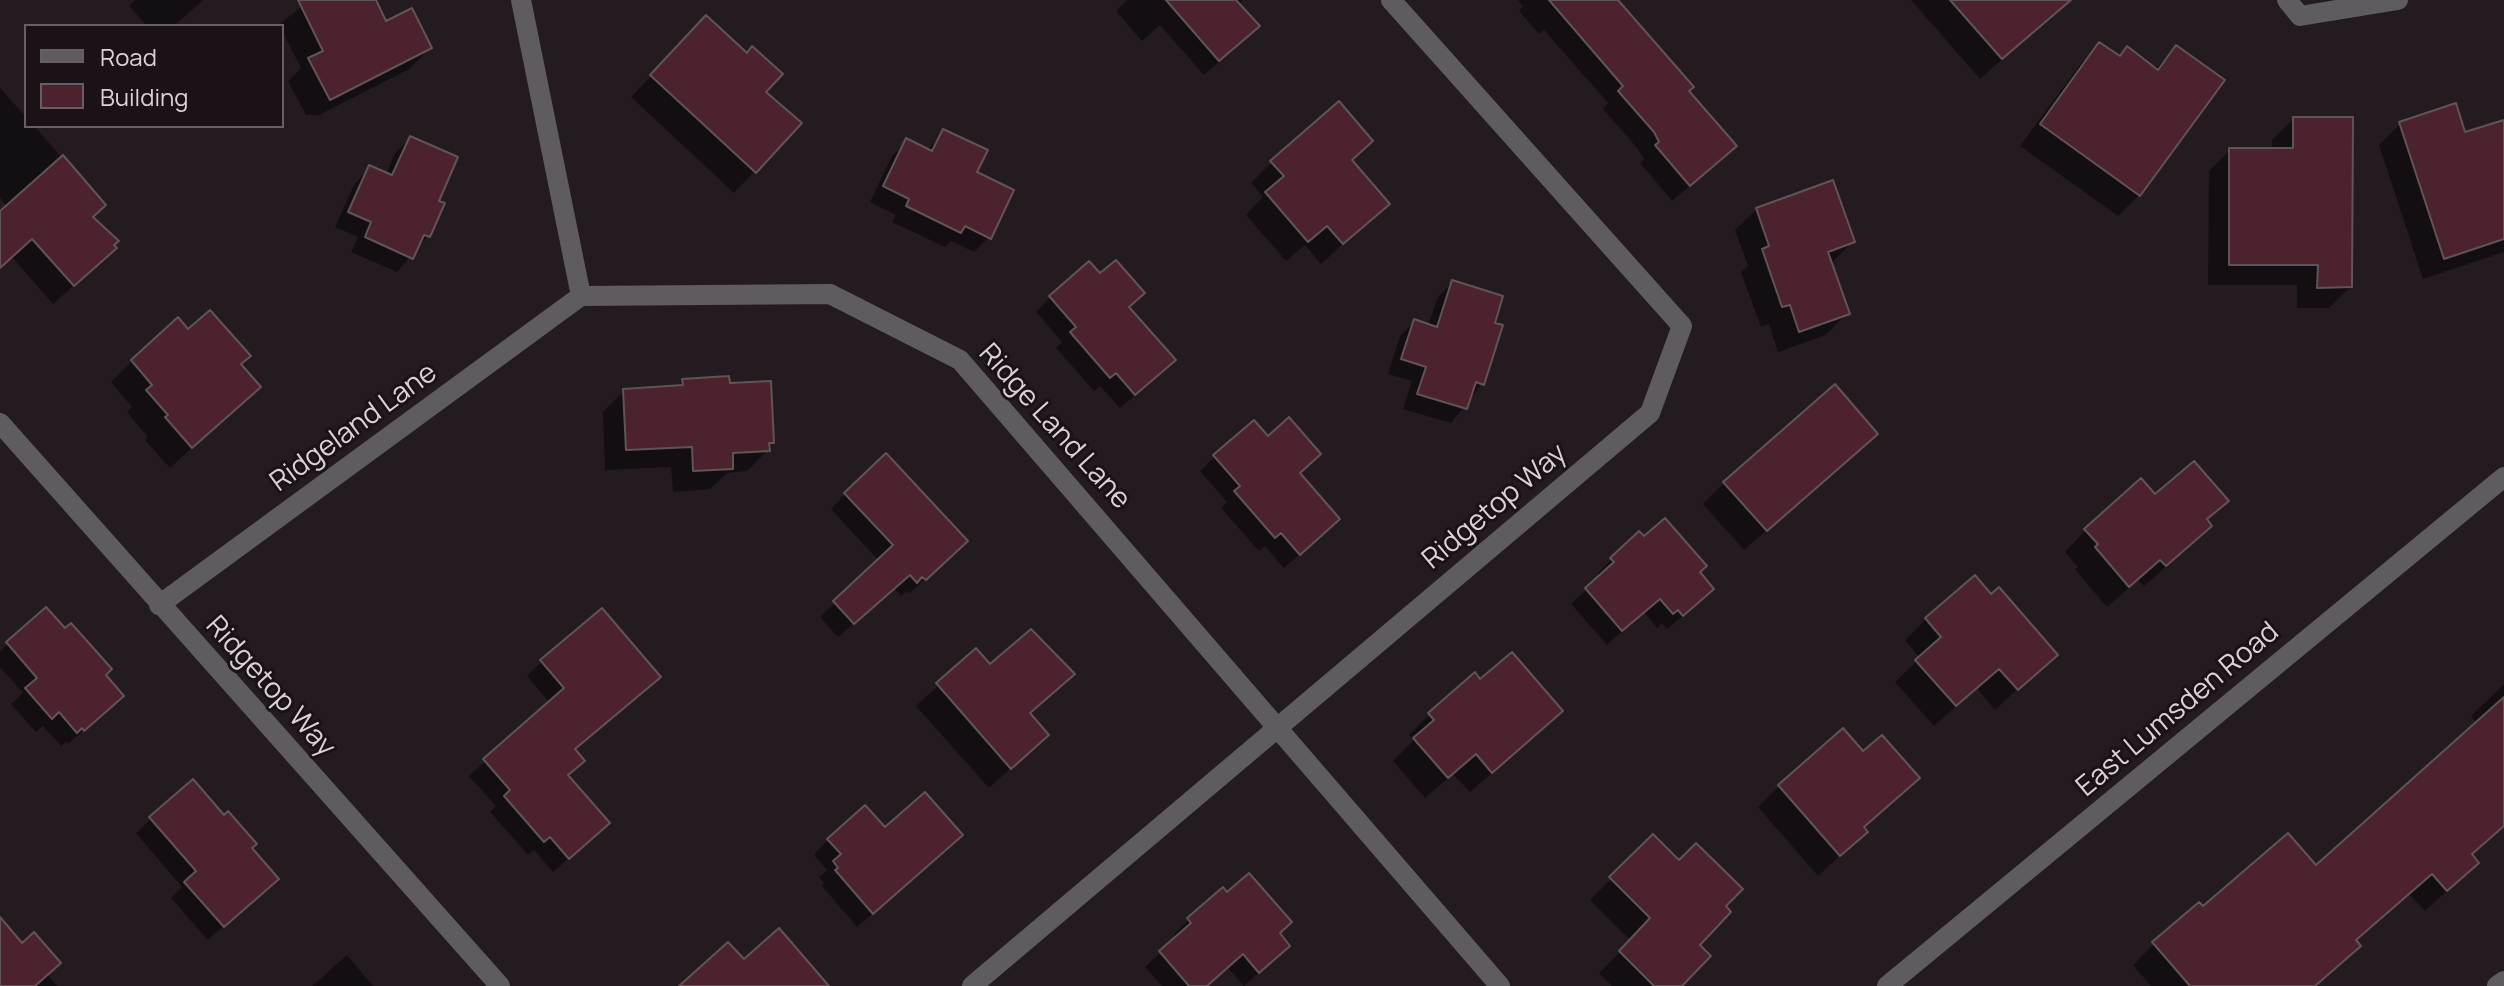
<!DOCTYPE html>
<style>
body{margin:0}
#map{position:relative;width:2504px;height:986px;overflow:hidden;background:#241b21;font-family:Manrope,sans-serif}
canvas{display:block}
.legend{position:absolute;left:24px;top:24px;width:260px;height:104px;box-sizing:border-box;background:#1b1218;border:2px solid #675f64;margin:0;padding:10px 14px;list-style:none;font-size:24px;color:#d9d2d6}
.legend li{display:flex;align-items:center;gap:16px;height:40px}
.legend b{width:40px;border:2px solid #675f64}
</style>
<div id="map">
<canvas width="2504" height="986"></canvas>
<ul class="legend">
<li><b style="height:10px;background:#5f5c60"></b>Road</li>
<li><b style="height:22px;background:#4b222d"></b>Building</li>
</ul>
</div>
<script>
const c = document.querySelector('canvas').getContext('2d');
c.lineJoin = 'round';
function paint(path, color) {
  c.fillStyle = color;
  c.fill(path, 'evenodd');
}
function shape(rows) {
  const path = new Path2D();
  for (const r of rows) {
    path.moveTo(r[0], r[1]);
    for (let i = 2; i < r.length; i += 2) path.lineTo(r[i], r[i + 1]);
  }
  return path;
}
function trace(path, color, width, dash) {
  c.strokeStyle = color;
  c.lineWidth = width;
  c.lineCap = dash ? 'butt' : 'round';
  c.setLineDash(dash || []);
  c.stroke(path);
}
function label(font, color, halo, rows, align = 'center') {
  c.font = font + ' Manrope,sans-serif';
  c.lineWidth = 6;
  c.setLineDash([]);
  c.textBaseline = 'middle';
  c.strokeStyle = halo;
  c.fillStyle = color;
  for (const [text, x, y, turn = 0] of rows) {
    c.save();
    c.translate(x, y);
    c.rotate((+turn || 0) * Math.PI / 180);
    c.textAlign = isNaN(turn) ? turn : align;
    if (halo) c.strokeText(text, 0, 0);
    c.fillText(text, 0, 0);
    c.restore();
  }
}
paint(shape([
 [135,0,203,0,174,26,147,26,129,6],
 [309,0,374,0,385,24,430,48,409,69,319,115,306,115,288,81,301,68,279,25],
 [1127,0,1243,0,1238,5,1243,41,1204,75,1160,25,1142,41,1116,11],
 [1518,0,1616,0,1687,91,1718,162,1672,201,1640,163,1644,159,1638,149,1603,109,1608,103,1544,30,1539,34,1519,11,1523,6],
 [1911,0,2069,0,1980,79],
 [686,39,799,124,734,193,631,97],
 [2100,45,2118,58,2127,49,2155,69,2177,47,2139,195,2118,216,2020,146,2079,66],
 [0,88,26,117,26,126,34,126,103,205,91,218,95,267,53,304,12,257,0,268,0,214,8,207,0,198],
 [2294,119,2350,287,2329,308,2297,308,2297,285,2208,285,2209,171,2230,150,2272,150,2272,140],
 [2400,124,2464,135,2504,131,2504,252,2423,279,2379,145],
 [944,132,974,173,989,237,974,252,951,241,945,247,892,222,896,215,870,202,892,156,907,141,927,151],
 [410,139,437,202,428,236,397,272,351,252,358,237,335,227,355,183,370,168,386,175,395,153],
 [1371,141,1350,162,1387,204,1321,264,1305,245,1286,261,1246,215,1263,197,1251,183,1272,162],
 [1757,209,1853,241,1832,263,1847,313,1826,335,1778,352,1769,324,1761,327,1741,272,1748,266,1735,230],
 [1452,283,1492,325,1482,384,1451,423,1403,409,1412,381,1388,374,1400,336,1414,322,1428,326,1438,297],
 [1050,297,1128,308,1159,374,1120,408,1100,386,1094,391,1056,348,1062,342,1036,312],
 [188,332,239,365,258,387,170,468,145,440,148,437,127,412,132,407,111,382,132,361],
 [683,381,728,385,772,442,768,450,747,471,727,473,710,489,673,492,671,467,605,470,603,412,624,391,676,388],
 [1876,434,1744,550,1703,504,1724,483],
 [1215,457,1298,474,1323,534,1284,568,1265,546,1259,551,1221,508,1227,502,1200,471],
 [845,494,950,556,910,593,906,591,901,596,894,588,838,637,820,617,879,561,831,509],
 [2155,497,2226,501,2206,521,2210,526,2189,547,2144,586,2138,580,2107,607,2075,569,2078,567,2065,552,2086,530],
 [1612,559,1697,573,1697,604,1667,629,1662,623,1657,628,1644,612,1607,645,1571,604,1600,577,1597,574],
 [1991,596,2055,655,1995,710,1977,688,1934,726,1895,682,1920,658,1905,640,1926,619],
 [46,610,122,696,68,744,66,742,61,746,43,726,36,732,11,704,23,693,0,667,0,651],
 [1047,644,1073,674,1029,715,1047,735,989,788,916,706,976,651,990,667],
 [542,661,643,691,573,750,566,777,592,838,553,872,534,850,528,855,490,812,496,806,469,776,550,703,527,676],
 [2504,684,2504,826,2470,856,2477,863,2425,911,2409,894,2355,941,2359,946,2316,986,2151,986,2133,965,2154,944,2203,909,2316,868,2477,723,2471,716],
 [1430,714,1539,732,1470,792,1453,774,1425,798,1393,761,1413,741,1409,735],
 [1779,786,1865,832,1818,876,1758,807],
 [151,819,250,848,262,893,208,940,171,898,182,887,136,833],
 [884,830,946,850,857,927,822,886,824,883,819,877,827,870,814,855,828,840],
 [1653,837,1723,906,1697,945,1679,986,1612,986,1599,973,1631,941,1590,900],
 [1189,920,1278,934,1273,960,1244,986,1227,967,1206,986,1162,986,1145,967,1177,938,1174,934],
 [0,954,47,974,57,986,0,986],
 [347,955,373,986,312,986]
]), '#0007');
const building = shape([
 [298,0,376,0,386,21,412,8,432,48,330,100,308,58,323,51,298,0],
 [1166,0,1236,0,1260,26,1219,61,1166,0],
 [1549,0,1618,0,1694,87,1689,91,1737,146,1690,186,1655,145,1659,142,1654,132,1618,91,1623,86,1549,0],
 [1950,0,2071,0,2002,59,1950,0],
 [706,15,747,53,752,46,783,74,766,92,802,123,756,173,650,75,706,15],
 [2099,42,2120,56,2127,46,2158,70,2176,45,2225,80,2140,196,2040,124,2099,42],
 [1339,101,1373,141,1352,160,1390,204,1343,244,1327,226,1308,242,1265,192,1284,176,1270,161,1339,101],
 [2456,103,2465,132,2504,120,2504,239,2444,259,2399,122,2456,103],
 [2293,117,2353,117,2352,287,2317,288,2318,265,2229,265,2229,148,2293,148,2293,117],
 [943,129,988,150,977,172,1014,190,991,239,965,226,961,233,906,206,909,199,883,186,906,138,932,151,943,129],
 [410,136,458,157,439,201,445,203,430,237,424,235,413,259,365,237,371,222,348,212,369,165,392,175,410,136],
 [63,155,106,205,93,217,119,241,114,245,117,248,74,286,32,239,0,268,0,211,63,155],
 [1833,180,1855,242,1828,252,1850,314,1799,332,1790,305,1782,307,1762,249,1769,246,1756,208,1833,180],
 [1116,260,1145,293,1129,307,1176,360,1135,395,1116,373,1110,378,1070,332,1076,327,1049,296,1089,261,1100,273,1116,260],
 [1452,280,1503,296,1495,323,1503,325,1484,385,1476,382,1467,409,1417,394,1426,367,1401,359,1414,319,1437,327,1452,280],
 [210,310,251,356,241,364,261,387,192,448,165,417,168,415,146,390,152,385,131,360,178,317,188,329,210,310],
 [729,376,730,383,771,381,774,443,769,443,770,451,733,453,733,469,693,471,692,447,626,450,623,389,683,385,682,379,729,376],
 [1835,384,1878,434,1767,531,1723,482,1835,384],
 [1289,417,1321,454,1300,473,1340,519,1300,555,1281,533,1275,538,1234,491,1240,486,1213,455,1254,420,1268,436,1289,417],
 [886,453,968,541,926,580,922,577,917,583,910,575,854,624,833,601,893,545,844,493,886,453],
 [2194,461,2229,501,2207,519,2212,526,2166,566,2160,560,2129,587,2095,547,2098,544,2084,529,2141,478,2155,494,2194,461],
 [1665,518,1707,566,1700,572,1714,589,1683,616,1678,610,1673,614,1660,599,1622,631,1585,588,1614,562,1610,558,1639,531,1644,536,1665,518],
 [1975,575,1991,594,1999,587,2058,655,2018,690,1999,669,1956,706,1915,660,1941,637,1925,618,1975,575],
 [46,607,65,628,71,623,112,669,106,675,124,696,84,731,82,728,77,733,59,712,52,719,25,688,37,678,6,642,46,607],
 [602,608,661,677,575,749,585,761,568,775,610,823,569,859,550,837,544,842,504,796,510,790,483,759,564,688,540,660,602,608],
 [1031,629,1075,674,1030,713,1049,735,1011,769,936,683,976,648,990,664,1031,629],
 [1512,652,1563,711,1492,773,1476,754,1448,778,1413,738,1434,720,1428,713,1475,672,1480,679,1512,652],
 [2504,697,2504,826,2472,854,2479,863,2447,891,2432,874,2356,940,2361,946,2315,986,2190,986,2152,942,2199,902,2203,906,2288,833,2316,865,2504,697],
 [1843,728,1863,751,1882,735,1920,778,1864,827,1868,832,1840,856,1778,785,1843,728],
 [193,779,224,815,228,811,257,844,252,848,279,879,224,927,184,882,196,871,149,817,193,779],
 [925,792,963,835,873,914,835,870,838,868,833,861,841,854,827,839,865,805,885,827,925,792],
 [1653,834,1679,860,1696,843,1743,889,1726,906,1731,912,1700,945,1711,956,1682,986,1654,986,1619,951,1650,918,1609,877,1653,834],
 [1249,873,1292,922,1280,933,1290,946,1259,973,1243,954,1207,986,1189,986,1159,951,1191,923,1187,918,1223,887,1227,892,1249,873],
 [0,917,22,943,34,932,61,963,35,986,0,986,0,917],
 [779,928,829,986,679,986,728,942,744,959,779,928]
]);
paint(building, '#4b222d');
trace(building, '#615457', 2);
trace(shape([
 [521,0,581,296],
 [2287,0,2300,16,2398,0],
 [581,296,830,294,960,360,1500,986],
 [0,423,500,986],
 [159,605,581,296],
 [972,986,1650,413,1682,326,1391,0],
 [1887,986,2504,477],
 [2497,986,2504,981]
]), '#5f5c60', 20);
label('28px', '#d9d2d6', '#1b1218', [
 ["Ridge Land Lane",1054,427,48],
 ["Ridgeland Lane",354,428,-36],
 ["Ridgetop Way",1495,507,-40],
 ["Ridgetop Way",270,687,48],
 ["East Lumsden Road",2178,710,-40]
]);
</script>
